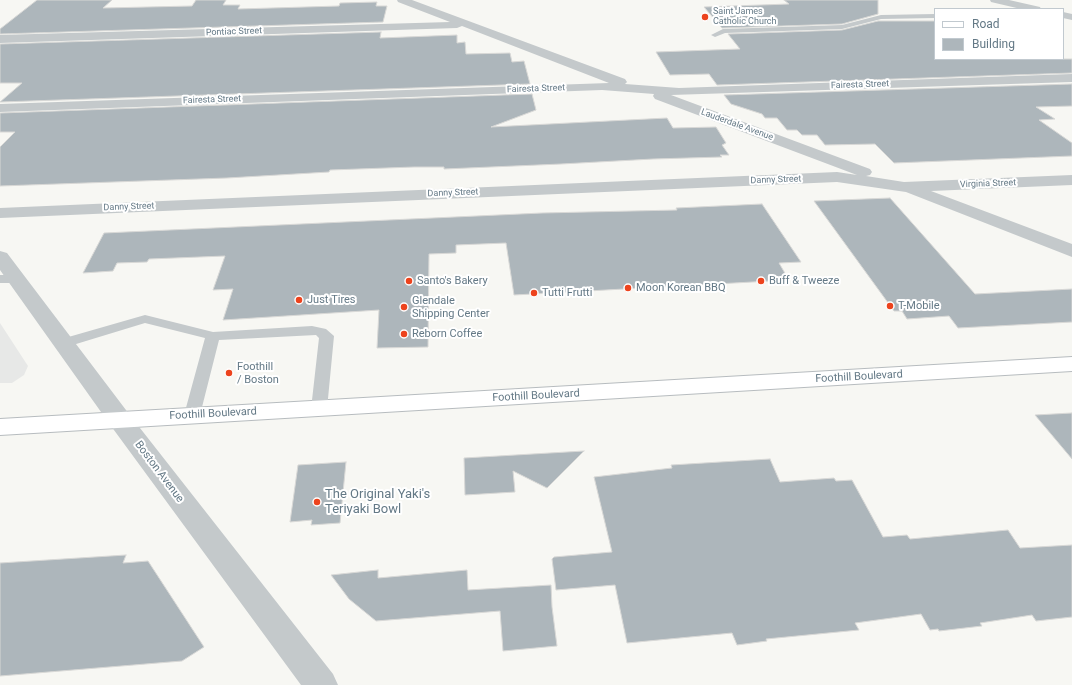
<!DOCTYPE html>
<style>
body{margin:0}
#map{position:relative;width:1072px;height:685px;overflow:hidden;background:#f7f7f3;font-family:Roboto,sans-serif}
canvas{display:block}
.legend{position:absolute;left:934px;top:8px;width:130px;height:52px;box-sizing:border-box;background:#fff;border:1px solid #c1c9cf;margin:0;padding:5px 7px;list-style:none;font-size:12px;color:#647986}
.legend li{display:flex;align-items:center;gap:8px;height:20px}
.legend b{width:20px;border:1px solid #c1c9cf}
</style>
<div id="map">
<canvas width="1072" height="685"></canvas>
<ul class="legend">
<li><b style="height:5px;background:#fff"></b>Road</li>
<li><b style="height:11px;background:#adb6bb"></b>Building</li>
</ul>
</div>
<script>
const c = document.querySelector('canvas').getContext('2d');
c.lineJoin = 'round';
function paint(path, color) {
  c.fillStyle = color;
  c.fill(path, 'evenodd');
}
function shape(rows) {
  const path = new Path2D();
  for (const r of rows) {
    path.moveTo(r[0], r[1]);
    for (let i = 2; i < r.length; i += 2) path.lineTo(r[i], r[i + 1]);
  }
  return path;
}
function trace(path, color, width, dash) {
  c.strokeStyle = color;
  c.lineWidth = width;
  c.lineCap = dash ? 'butt' : 'round';
  c.setLineDash(dash || []);
  c.stroke(path);
}
function label(font, color, halo, rows, align = 'center') {
  c.font = font + ' Roboto,sans-serif';
  c.lineWidth = 4;
  c.setLineDash([]);
  c.textBaseline = 'middle';
  c.strokeStyle = halo;
  c.fillStyle = color;
  for (const [text, x, y, turn = 0] of rows) {
    c.save();
    c.translate(x, y);
    c.rotate((+turn || 0) * Math.PI / 180);
    c.textAlign = isNaN(turn) ? turn : align;
    if (halo) c.strokeText(text, 0, 0);
    c.fillText(text, 0, 0);
    c.restore();
  }
}
paint(shape([
 [0,323,28,366,24,375,12,383,0,383]
]), '#e7e8e7');
const building = shape([
 [37,0,112,0,103,8,192,6,196,0,226,0,223,5,240,5,238,9,339,6,340,3,377,2,376,6,387,6,383,22,0,34,0,29,37,0],
 [784,0,878,0,878,14,842,24,722,28,704,7,789,4,784,0],
 [878,21,935,21,935,59,1072,59,1072,73,717,85,709,74,670,75,656,52,740,49,728,34,842,30,878,21],
 [381,32,380,38,457,35,457,43,465,42,466,54,510,53,512,62,524,61,530,84,0,102,22,83,0,83,0,44,381,32],
 [1072,84,1072,106,1036,107,1055,119,1039,120,1072,143,1072,156,894,163,875,144,825,145,817,135,802,135,797,130,787,130,777,118,765,118,762,114,731,104,724,95,1072,84],
 [532,94,536,110,491,127,667,118,673,128,716,127,726,143,722,145,729,155,720,155,722,157,653,159,561,164,444,169,444,167,414,167,330,170,329,172,227,178,0,186,0,147,15,132,0,132,0,113,532,94],
 [890,198,975,294,1072,289,1072,322,958,328,949,316,907,319,902,311,894,311,814,201,890,198],
 [762,204,801,262,779,263,789,280,514,295,506,243,456,245,456,253,429,254,428,347,377,348,379,310,223,320,233,289,213,290,225,256,149,259,147,262,117,263,113,271,83,273,104,233,542,213,677,210,676,208,762,204],
 [1072,413,1072,459,1035,415,1072,413],
 [584,451,547,488,513,471,515,492,465,495,464,458,584,451],
 [770,459,780,482,834,478,836,481,852,480,883,537,907,535,910,539,1008,530,1020,548,1072,545,1072,617,1036,621,1032,615,980,623,982,626,939,631,938,629,930,630,921,614,855,623,859,630,766,639,767,641,737,645,732,633,627,643,615,585,556,590,552,559,554,557,612,552,594,477,672,468,671,465,770,459],
 [346,462,340,523,311,525,312,520,290,522,298,465,346,462],
 [126,555,123,563,148,561,204,647,182,661,0,676,0,563,126,555],
 [378,570,378,578,467,570,468,590,551,585,552,607,557,646,503,651,500,611,376,621,349,599,331,575,378,570]
]);
paint(building, '#adb6bb');
trace(building, '#d8d8d6', 1);
const primary = shape([
 [1072,357,1072,371,0,435,0,419,1072,357]
]);
trace(primary, '#b7bcbf', 2);
paint(shape([
 [935,14,935,18,881,19,842,29,725,33,715,37,711,35,723,29,842,25,881,15,935,14],
 [0,275,16,275,21,276,23,279,21,282,16,283,0,283,0,275],
 [145,315,213,332,312,326,326,329,334,336,327,409,325,413,319,414,313,413,311,409,319,338,316,335,219,340,200,415,198,419,192,421,186,419,184,415,205,338,145,323,63,348,58,346,55,343,58,340,145,315]
]), '#c4c9cb');
paint(shape([
 [397,0,412,0,625,79,627,82,625,84,679,88,1072,74,1072,82,671,95,870,169,872,172,870,175,866,176,904,182,1072,175,1072,185,931,191,1072,244,1072,257,906,192,837,182,0,218,0,208,837,172,857,175,655,99,653,96,654,94,602,90,0,112,0,104,609,83,462,26,457,28,0,43,0,35,450,22,398,2,397,0],
 [0,251,7,253,129,414,132,420,129,426,120,428,111,426,0,270,0,251]
]), '#c4c9cb');
paint(shape([
 [990,0,1009,0,1040,7,1041,9,1021,9,991,2,990,0],
 [1063,12,1072,14,1072,20,1063,18,1063,12],
 [120,412,129,414,333,674,338,685,301,685,111,426,108,420,111,414,120,412]
]), '#c4c9cb');
paint(primary, '#fff');
for (const [x, y, r, color] of [
 [705,17,4,"#ed431d"],
 [409,281,4,"#ed431d"],
 [761,281,4,"#ed431d"],
 [628,288,4,"#ed431d"],
 [534,293,4,"#ed431d"],
 [299,300,4,"#ed431d"],
 [890,306,4,"#ed431d"],
 [404,307,4,"#ed431d"],
 [404,334,4,"#ed431d"],
 [229,373,4,"#ed431d"],
 [317,502,4,"#ed431d"]
]) {
  const dot = new Path2D();
  dot.arc(x, y, r, 0, 2 * Math.PI);
  c.fillStyle = color;
  c.fill(dot);
  trace(dot, '#fff', 1.5);
}
label('9px', '#647986', '#fff', [
 ["Saint James",713,12],
 ["Catholic Church",713,22]
], 'left');
label('9px', '#647986', '#fff', [
 ["Pontiac Street",234,32,-2],
 ["Fairesta Street",860,85,-2],
 ["Fairesta Street",536,89,-2],
 ["Fairesta Street",212,100,-2],
 ["Lauderdale Avenue",737,125,20],
 ["Danny Street",776,180,-2],
 ["Virginia Street",988,184,-2],
 ["Danny Street",453,193,-2],
 ["Danny Street",129,207,-2]
]);
label('11px', '#647986', '#fff', [
 ["Santo's Bakery",417,281],
 ["Buff & Tweeze",769,281],
 ["Moon Korean BBQ",636,288],
 ["Tutti Frutti",542,293],
 ["Just Tires",307,300],
 ["Glendale",412,301],
 ["Shipping Center",412,314],
 ["T-Mobile",898,306],
 ["Reborn Coffee",412,334],
 ["Foothill",237,367],
 ["/ Boston",237,380]
], 'left');
label('11px', '#647986', '#fff', [
 ["Foothill Boulevard",859,377,-3],
 ["Foothill Boulevard",536,396,-3],
 ["Foothill Boulevard",213,414,-3],
 ["Boston Avenue",159,472,53]
]);
label('13px', '#647986', '#fff', [
 ["The Original Yaki's",325,495],
 ["Teriyaki Bowl",325,510]
], 'left');
</script>
